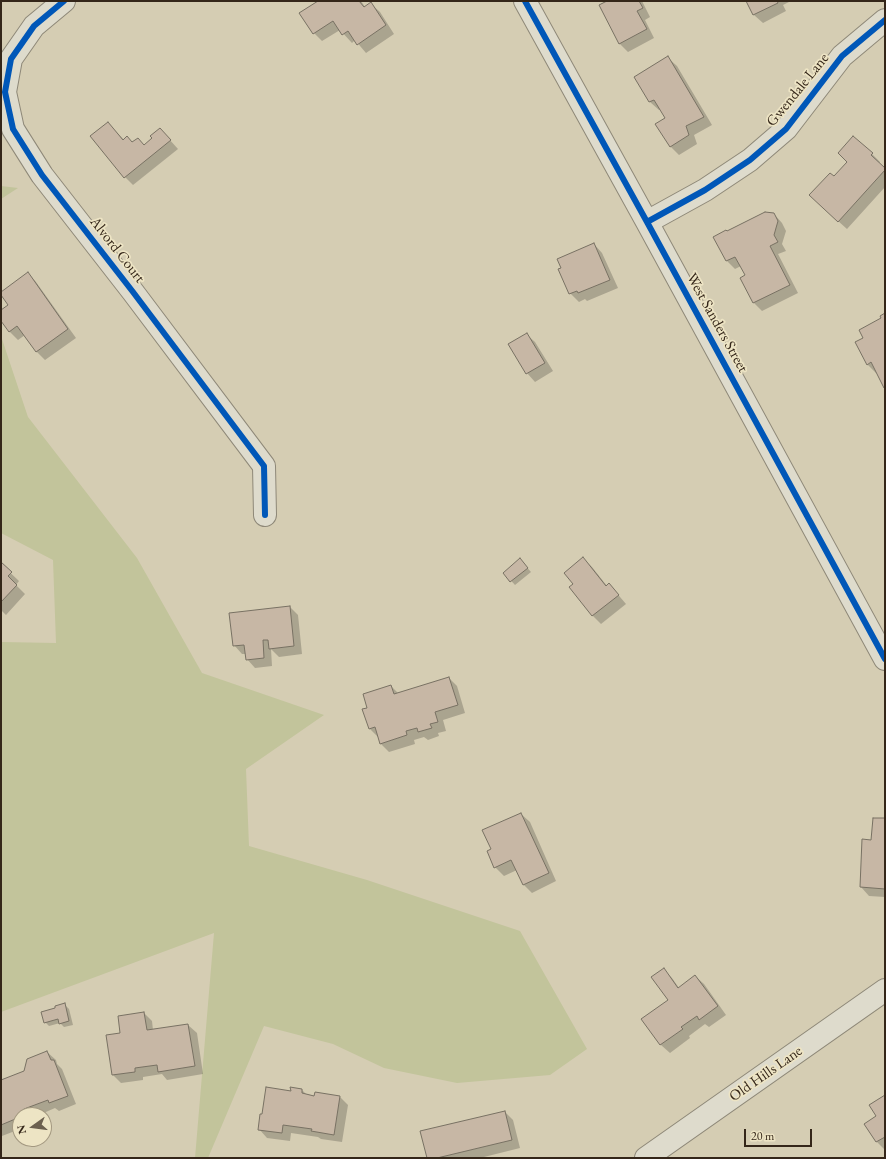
<!DOCTYPE html>
<style>
body{margin:0}
#map{position:relative;width:886px;height:1159px;overflow:hidden;background:#d5cdb3;font-family:"EB Garamond",serif}
canvas{display:block}
.frame{position:absolute;inset:0;border:2px solid #342619;pointer-events:none}
.north{position:absolute;left:12px;top:1107px;width:40px;height:40px;box-sizing:border-box;background:#ede4c4;border:1px solid #a39880;border-radius:50%;rotate:256deg;font-size:11px;font-weight:700;line-height:16px;text-align:center;color:#342619}
.north::after{content:'';display:block;margin:auto;width:14px;height:18px;background:#6c604f;clip-path:polygon(50% 0,100% 100%,50% 72%,0 100%)}
.scale{position:absolute;left:744px;top:1129px;width:68px;height:18px;box-sizing:border-box;border:2px solid #342619;border-top:0;padding-left:5px;font-size:12px;line-height:14px;white-space:nowrap;color:#342619;-webkit-text-stroke:3px #ede4c4;paint-order:stroke}
</style>
<div id="map">
<canvas width="886" height="1159"></canvas>
<div class="frame"></div>
<div class="north">N</div>
<div class="scale">20 m</div>
</div>
<script>
const c = document.querySelector('canvas').getContext('2d');
c.lineJoin = 'round';
function paint(path, color) {
  c.fillStyle = color;
  c.fill(path, 'evenodd');
}
function shape(rows) {
  const path = new Path2D();
  for (const r of rows) {
    path.moveTo(r[0], r[1]);
    for (let i = 2; i < r.length; i += 2) path.lineTo(r[i], r[i + 1]);
  }
  return path;
}
function trace(path, color, width, dash) {
  c.strokeStyle = color;
  c.lineWidth = width;
  c.lineCap = dash ? 'butt' : 'round';
  c.setLineDash(dash || []);
  c.stroke(path);
}
function label(font, color, halo, rows, align = 'center') {
  c.font = font + ' "EB Garamond",serif';
  c.lineWidth = 3.5;
  c.setLineDash([]);
  c.textBaseline = 'middle';
  c.strokeStyle = halo;
  c.fillStyle = color;
  for (const [text, x, y, turn = 0] of rows) {
    c.save();
    c.translate(x, y);
    c.rotate((+turn || 0) * Math.PI / 180);
    c.textAlign = isNaN(turn) ? turn : align;
    if (halo) c.strokeText(text, 0, 0);
    c.fillText(text, 0, 0);
    c.restore();
  }
}
paint(shape([
 [1,186,18,188,1,199],
 [1,336,28,417,137,558,202,673,324,715,246,769,249,846,367,880,520,931,587,1049,550,1075,457,1083,384,1068,333,1044,264,1026,208,1158,195,1158,214,933,1,1012,1,642,56,643,53,560,1,533]
]), '#c2c49b');
paint(shape([
 [319,1,361,1,365,7,371,4,380,12,394,34,366,53,355,40,352,43,340,30,322,41,314,33],
 [609,1,642,1,650,17,645,20,654,38,628,52,619,43],
 [747,1,791,1,783,5,786,11,763,23,754,15],
 [668,58,677,66,712,125,694,135,697,144,679,155,670,146,667,118,661,109,659,110,650,102,636,77],
 [108,123,124,140,144,146,154,138,160,129,178,149,133,185,125,177],
 [872,154,880,162,879,164,885,169,885,187,847,229,819,204,834,178],
 [774,214,782,223,786,231,782,244,786,251,778,254,798,293,762,311,754,303,741,278,746,276,741,266,735,269,727,261],
 [594,244,602,253,618,288,587,301,585,299,579,302,570,293],
 [28,273,36,282,76,338,45,360,36,351,25,335,18,340,9,331,1,320,1,311,9,305,1,293],
 [885,314,885,387,877,372,876,373,867,364,864,338,883,319],
 [526,334,535,342,553,371,535,382,527,373],
 [583,559,592,567,607,586,609,584,626,604,601,624,593,616,571,588,574,585],
 [1,564,19,581,16,585,25,594,6,615,1,610],
 [524,564,531,572,515,585,504,573],
 [290,607,298,615,302,654,279,657,271,649,272,666,255,668,247,659,246,654,242,654,234,645],
 [449,678,457,686,465,713,443,720,446,731,438,733,439,736,428,740,424,737,414,740,415,744,389,752,381,744,378,737,369,728,368,708,391,686,398,693],
 [521,814,530,822,556,881,532,893,523,884,517,870,504,876,495,867,492,849],
 [885,819,885,897,869,896,861,887,863,840,872,841],
 [663,969,672,978,679,988,695,976,704,984,726,1015,709,1027,705,1024,689,1036,690,1038,670,1053,661,1045,643,1019,669,1000],
 [65,1005,69,1009,73,1025,64,1027,60,1023,49,1026,45,1022,57,1009],
 [144,1013,152,1021,153,1030,188,1025,197,1033,203,1074,167,1080,162,1074,143,1077,143,1080,121,1083,113,1075,121,1034],
 [47,1052,56,1060,57,1064,62,1069,76,1104,59,1111,55,1108,39,1115,20,1115,20,1129,2,1136,1,1135,1,1081,24,1072],
 [302,1090,307,1095,315,1097,340,1097,348,1105,342,1142,321,1139,318,1137,291,1133,290,1141,267,1138,259,1129,292,1092],
 [885,1096,885,1150,877,1142,865,1124,877,1117],
 [505,1112,513,1120,520,1148,480,1158,428,1158]
]), '#0003');
const building = shape([
 [318,1,359,1,364,7,371,2,386,25,357,45,348,31,342,35,333,21,313,34,299,13,318,1],
 [607,1,639,1,643,8,637,11,647,29,619,44,599,5,607,1],
 [746,1,777,1,778,3,753,15,746,1],
 [668,56,704,117,686,126,689,135,670,147,655,124,665,118,654,100,649,102,634,77,668,56],
 [108,122,123,140,127,136,132,142,138,138,144,145,152,138,150,136,160,128,171,140,124,178,90,136,108,122],
 [853,136,873,153,871,155,885,168,885,170,838,222,809,195,830,173,834,176,847,162,838,153,853,136],
 [765,212,774,213,778,221,774,235,778,242,770,246,790,285,753,303,740,278,745,275,735,257,726,261,713,237,726,230,727,231,765,212],
 [594,243,610,280,578,293,577,291,569,294,558,269,561,268,557,259,594,243],
 [28,272,68,329,36,352,17,326,9,332,1,321,1,310,8,305,1,295,1,292,28,272],
 [885,313,885,387,884,388,871,362,867,365,855,342,863,338,859,330,881,318,880,316,885,313],
 [527,333,545,363,526,374,508,344,527,333],
 [583,557,606,586,609,583,619,595,592,616,569,587,573,584,564,573,583,557],
 [520,558,528,568,510,582,503,573,520,558],
 [1,562,12,572,8,576,17,585,1,602,1,562],
 [290,606,294,646,269,649,268,640,263,640,264,658,246,660,244,645,233,646,229,613,290,606],
 [449,677,458,705,435,712,438,722,430,724,432,728,418,732,417,728,406,731,407,735,380,744,375,727,369,729,362,709,367,708,363,694,391,685,394,694,449,677],
 [521,813,549,873,523,885,511,860,494,868,487,851,491,849,482,830,521,813],
 [873,818,885,818,885,889,860,887,862,839,871,840,873,818],
 [664,968,678,988,695,975,718,1006,699,1020,697,1016,681,1027,683,1029,660,1045,641,1019,668,1000,651,977,664,968],
 [65,1003,69,1021,59,1024,58,1019,44,1023,41,1012,55,1008,55,1006,65,1003],
 [144,1012,147,1030,188,1024,195,1066,158,1072,157,1065,135,1068,135,1072,112,1075,106,1035,120,1033,118,1016,144,1012],
 [47,1051,51,1060,54,1060,68,1096,49,1103,48,1100,24,1109,26,1115,20,1115,20,1117,1,1125,1,1080,24,1071,27,1059,47,1051],
 [266,1087,291,1091,290,1087,302,1089,302,1093,314,1096,315,1092,340,1096,334,1135,311,1131,312,1129,283,1125,282,1133,258,1130,260,1114,262,1114,266,1087],
 [885,1095,885,1137,876,1142,864,1124,876,1116,869,1105,885,1095],
 [505,1111,512,1140,437,1158,427,1158,420,1131,505,1111]
]);
paint(building, '#c7b7a5');
trace(building, '#787163', 1);
const minor = shape([
 [64,1,34,26,11,59,5,92,13,129,42,175,133,292,264,466,265,515],
 [525,1,647,222,885,659],
 [647,222,705,190,750,160,786,129,842,56,885,20],
 [646,1158,885,990]
]);
trace(minor, '#8e8878', 24);
trace(minor, '#dedbcc', 22);
trace(shape([
 [64,1,34,26,11,59,5,92,13,129,42,175,133,292,264,466,265,515],
 [525,1,647,222,885,659],
 [647,222,705,190,750,160,786,129,842,56,885,20]
]), '#0057b8', 6);
label('15px', '#342619', '#ede4c4', [
 ["Gwendale Lane",798,90,-51],
 ["Alvord Court",117,250,52],
 ["West Sanders Street",717,323,61],
 ["Old Hills Lane",766,1074,-35]
]);
</script>
